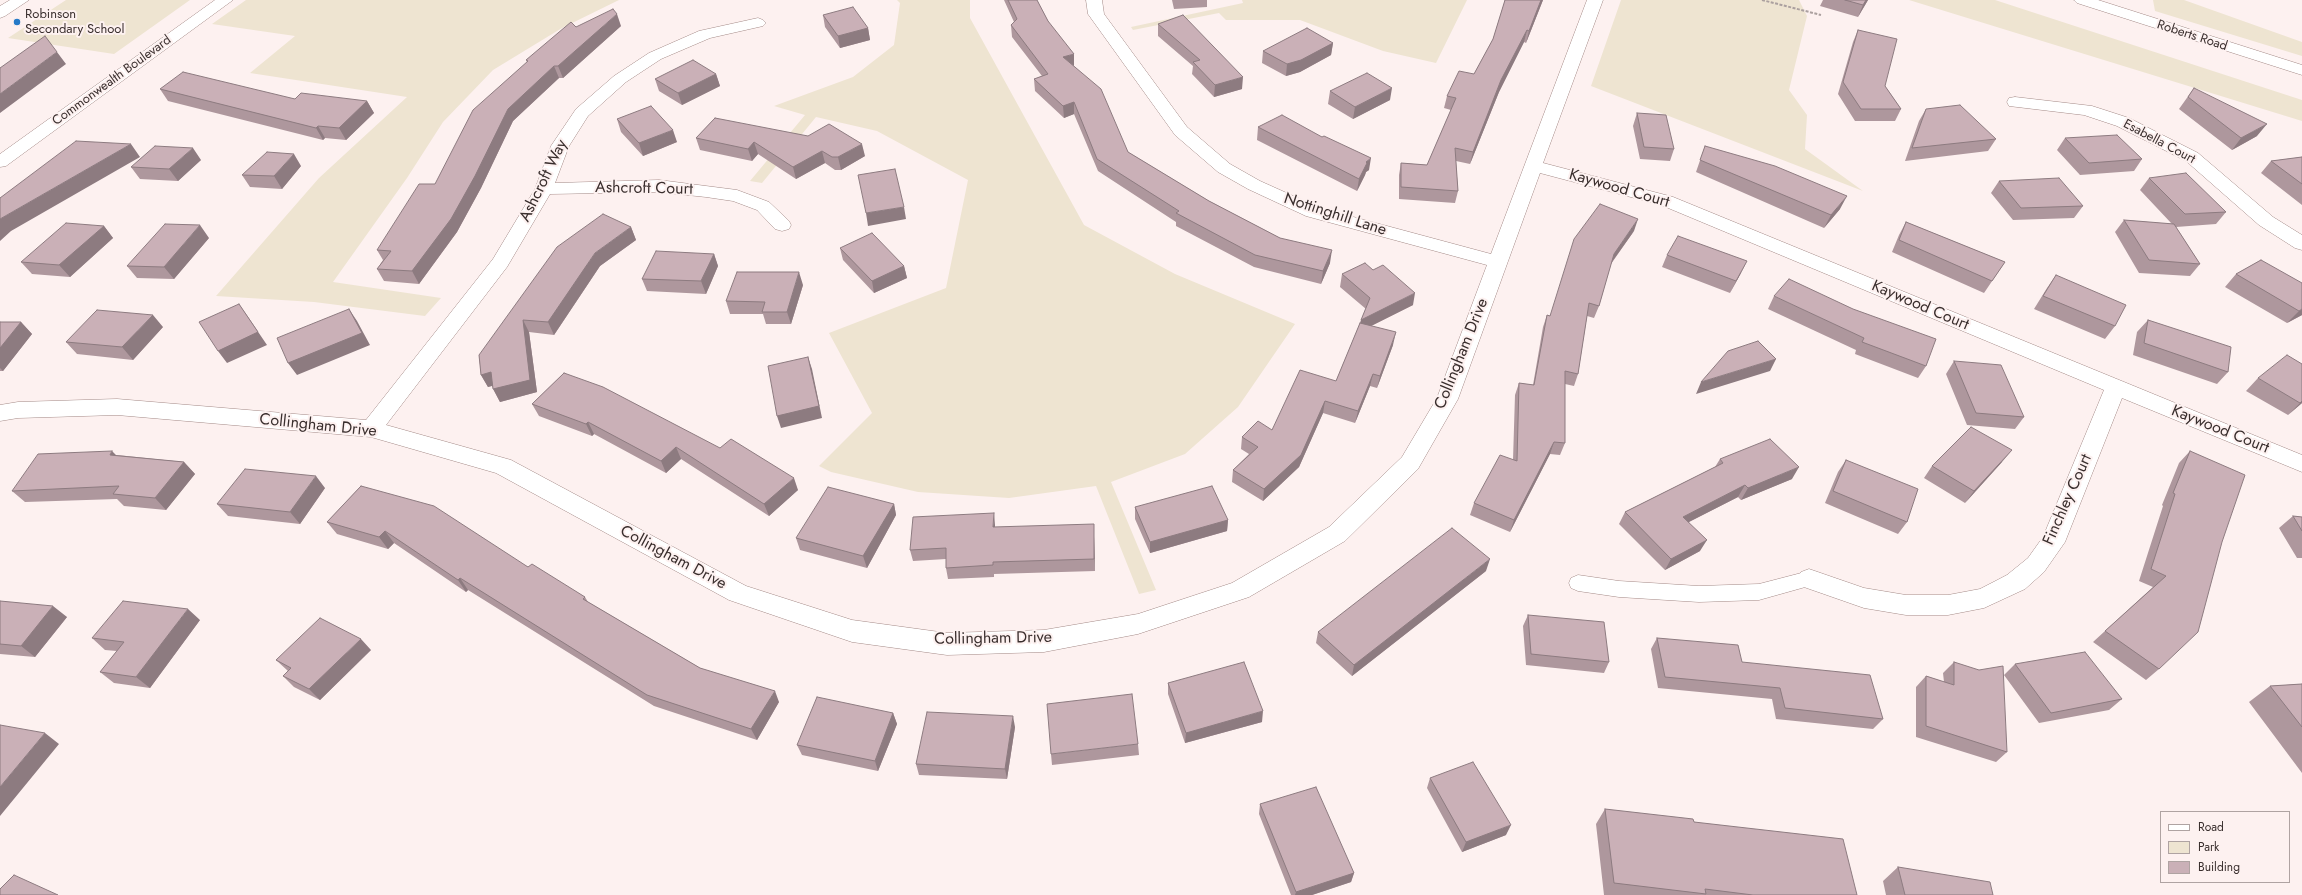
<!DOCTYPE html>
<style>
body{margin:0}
#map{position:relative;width:2302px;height:895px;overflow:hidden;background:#fdf1f0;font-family:Jost,sans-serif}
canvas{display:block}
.legend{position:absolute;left:2160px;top:811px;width:130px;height:72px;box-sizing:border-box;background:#fdf1f0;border:1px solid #afa3a2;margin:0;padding:5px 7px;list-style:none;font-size:12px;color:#392e2d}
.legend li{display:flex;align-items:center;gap:8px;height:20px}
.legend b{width:20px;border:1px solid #afa3a2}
</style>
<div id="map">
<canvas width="2302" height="895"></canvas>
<ul class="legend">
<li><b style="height:5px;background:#fff"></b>Road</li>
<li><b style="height:11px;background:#eee4d1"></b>Park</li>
<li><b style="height:11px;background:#cab0b7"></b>Building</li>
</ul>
</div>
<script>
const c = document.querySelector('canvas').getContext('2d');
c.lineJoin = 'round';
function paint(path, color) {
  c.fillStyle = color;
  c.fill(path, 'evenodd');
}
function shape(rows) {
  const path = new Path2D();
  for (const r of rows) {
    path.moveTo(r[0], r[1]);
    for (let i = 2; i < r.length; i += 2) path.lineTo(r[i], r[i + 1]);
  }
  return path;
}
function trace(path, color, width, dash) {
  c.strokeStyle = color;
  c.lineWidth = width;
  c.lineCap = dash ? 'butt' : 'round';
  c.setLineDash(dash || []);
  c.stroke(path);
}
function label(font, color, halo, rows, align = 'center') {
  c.font = font + ' Jost,sans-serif';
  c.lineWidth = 4;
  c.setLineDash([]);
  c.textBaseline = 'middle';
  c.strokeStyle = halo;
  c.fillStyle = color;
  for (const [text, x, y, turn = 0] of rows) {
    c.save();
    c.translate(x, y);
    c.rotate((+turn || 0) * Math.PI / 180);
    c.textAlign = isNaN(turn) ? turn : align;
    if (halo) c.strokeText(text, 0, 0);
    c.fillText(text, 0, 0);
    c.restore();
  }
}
paint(shape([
 [66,0,190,0,114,54,8,38],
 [246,0,619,0,562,28,493,70,443,122,407,178,333,282,441,298,425,316,314,302,216,296,319,178,407,97,250,73,295,36,212,24],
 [897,0,970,0,970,18,1084,225,1175,274,1295,324,1238,407,1185,454,1111,482,1156,590,1139,594,1096,486,1009,498,918,492,831,472,819,466,872,413,829,333,946,288,968,180,877,131,816,117,762,183,750,181,805,115,774,106,853,77,894,45,900,3],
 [1242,0,1467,0,1436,63,1383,51,1300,20,1226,20,1219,13,1133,30,1131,27,1243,3],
 [1621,0,1799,0,1807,16,1789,90,1807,115,1805,149,1863,191,1591,86],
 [1909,0,1995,0,2302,100,2302,121],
 [2153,0,2184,0,2302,42,2302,56,2155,11]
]), '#eee4d1');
const lane = shape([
 [1809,571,1816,574,1818,579,1816,584,1759,600,1699,602,1619,597,1578,591,1571,588,1569,583,1571,578,1578,575,1619,581,1699,586,1759,584,1809,571]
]);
const street = shape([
 [10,0,29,0,5,16,0,18,0,6,10,0],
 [1086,0,1102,0,1104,14,1187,127,1230,164,1260,181,1320,208,1491,254,1587,0,1603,0,1543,163,1673,197,2302,455,2302,472,2122,398,2065,542,2044,572,2025,589,1984,608,1948,615,1906,615,1864,608,1801,586,1797,579,1801,572,1809,569,1864,588,1906,595,1948,595,1980,589,2007,575,2028,558,2043,537,2104,390,1661,205,1540,173,1458,399,1418,469,1345,541,1249,597,1138,634,1044,652,947,655,852,642,729,600,496,473,371,437,117,415,18,418,0,421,0,405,18,402,117,399,366,420,493,259,535,189,551,146,576,109,614,76,649,53,699,31,758,18,763,20,766,23,763,26,710,38,661,59,626,82,588,116,569,146,555,183,659,180,737,190,769,202,789,221,791,225,789,229,782,231,775,229,757,210,733,201,706,197,659,192,550,194,507,267,386,425,511,460,746,586,852,620,947,633,1044,630,1138,614,1232,583,1329,527,1402,457,1437,398,1487,265,1306,216,1248,189,1218,172,1175,135,1088,14,1086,0],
 [2015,97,2092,106,2129,118,2198,153,2273,217,2302,235,2302,250,2295,248,2259,225,2186,161,2117,126,2084,115,2009,106,2007,102,2009,98,2015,97]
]);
const secondary = shape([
 [215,0,233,0,6,166,0,167,0,154,215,0],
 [2074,0,2098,0,2302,65,2302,75,2077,3,2074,0]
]);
trace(lane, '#a48a87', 1);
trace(street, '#a48a87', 1);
trace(secondary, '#a48a87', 1);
trace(shape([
 [1762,0,1821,15]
]), '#aba09f', 2, [3, 1.5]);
paint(lane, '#fff');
paint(street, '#fff');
paint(secondary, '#fff');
paint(shape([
 [1004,0,1037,0,1048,21,1074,66,1128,152,1209,201,1280,238,1330,263,1321,284,1254,267,1176,226,1176,222,1098,171,1074,114,1064,118,1035,91,1034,79,1042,76,1012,37,1011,25,1014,22],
 [1172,0,1207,0,1207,7,1174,9],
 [1505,0,1543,0,1526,43,1524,42,1499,92,1470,164,1456,161,1458,191,1455,203,1399,199,1399,175,1401,163,1427,165,1451,110,1444,108,1447,96,1474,74,1493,39],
 [1823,0,1868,0,1858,17,1820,6],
 [823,15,868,28,870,40,840,48,825,27],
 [1158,24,1242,89,1214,97,1192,74,1193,66,1158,36],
 [621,26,563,78,559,78,513,121,481,188,457,232,419,284,384,281,377,269,383,260,377,250,435,184,527,62,526,60,576,27],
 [1858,30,1885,86,1901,109,1895,121,1855,121,1838,94,1853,42],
 [1333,43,1331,55,1300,72,1286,76,1262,63,1263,51],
 [716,74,720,86,682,105,659,91,655,79],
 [2194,88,2257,136,2232,150,2179,109],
 [160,89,295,99,367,101,374,113,346,140,325,138,323,140,168,101],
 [1330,91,1390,100,1353,119,1328,104],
 [1926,109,1996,139,1988,151,1905,161,1919,121],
 [1637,113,1674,149,1670,161,1640,159,1633,126],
 [715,118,865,156,841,170,835,170,825,163,796,179,758,154,752,161,700,150,696,138],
 [617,119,677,142,643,156,621,132],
 [1258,127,1369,170,1366,172,1365,175,1357,191,1257,140],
 [2065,138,2142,159,2134,171,2080,175,2057,150],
 [1705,146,1840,209,1824,228,1696,172],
 [2302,157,2302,205,2261,173,2271,161],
 [201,160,178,181,140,179,131,167],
 [301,166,282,189,250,187,242,175],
 [2149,178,2226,212,2216,224,2176,227,2200,264,2190,276,2139,273,2115,232,2124,220,2172,224,2140,190],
 [1999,181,2083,206,2074,218,2013,220,1991,193],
 [1906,222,2005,262,1984,293,1892,252,1899,235],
 [104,226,113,238,70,277,32,274,21,262],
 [631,227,636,240,600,266,554,335,529,332,537,392,500,402,492,386,488,387,481,375,479,355],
 [1634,231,1611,264,1599,306,1594,318,1587,316,1578,374,1574,386,1565,384,1565,443,1560,455,1550,454,1510,532,1470,515,1474,503,1513,460,1515,395,1519,383,1533,385,1543,327,1547,315,1550,316],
 [209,238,174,279,137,278,127,266],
 [840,248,904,266,907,278,874,293,843,260],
 [714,254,718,266,706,294,647,291,642,279],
 [1667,255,1741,273,1730,293,1662,267],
 [2261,260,2302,315,2287,323,2225,287,2236,274],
 [1342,274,1413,305,1371,326,1393,345,1377,388,1370,386,1355,423,1323,413,1299,467,1263,501,1232,482,1233,470,1249,454,1241,449,1242,437,1272,430,1336,381,1360,323,1361,320,1366,309,1340,287],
 [2056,275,2115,326,2105,339,2034,309,2047,288],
 [803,285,791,324,766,324,763,314,730,314,726,301],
 [1774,296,1926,366,1918,378,1855,354,1856,350,1768,309],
 [2148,320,2228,372,2217,384,2133,355,2137,332],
 [0,322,21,322,32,334,3,371,0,371],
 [163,327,133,360,77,354,66,342],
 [1954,361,2024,417,2015,429,1967,425,1946,374],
 [564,373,798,490,769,516,681,459,666,473,594,434,592,436,539,416,532,404],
 [2258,378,2302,403,2288,415,2246,391],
 [2190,451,2159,669,2146,680,2093,642,2153,587,2139,581,2163,506,2162,505,2179,463],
 [117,455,184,462,195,474,166,510,124,506,117,499,25,502,12,491],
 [1720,459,1792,479,1741,500,1738,497,1689,522,1700,551,1665,570,1619,524,1625,512,1715,467],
 [1846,460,1907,522,1898,534,1825,503,1838,472],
 [2002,462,1965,503,1924,478,1932,466],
 [361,486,528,567,585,597,588,602,700,668,779,702,757,740,654,706,468,590,466,592,394,543,388,549,337,534,327,522],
 [325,488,300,524,228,516,217,504],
 [894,504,896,515,867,568,800,550,796,538],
 [1135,507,1228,520,1227,531,1150,553,1135,519],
 [2293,516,2302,517,2302,558,2297,558,2279,528],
 [995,525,995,527,1094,536,1095,571,994,574,994,577,948,579,946,568,946,559,913,561,910,550],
 [1486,571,1352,676,1316,643,1318,632],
 [0,601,67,617,35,657,0,654],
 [1528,615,1609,662,1604,673,1526,665,1523,626],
 [200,620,150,688,114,683,100,672,117,651,105,650,92,638],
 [1657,638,1742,662,1883,719,1873,729,1776,719,1772,699,1658,688,1651,649],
 [371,650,320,700,294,687,283,676,288,671,276,660],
 [1954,662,2007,752,1996,762,1916,737,1916,687,1926,676,1944,682,1943,673],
 [2015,664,2122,699,2109,710,2039,723,2004,675],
 [1168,683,1262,722,1185,743,1168,694],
 [2302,684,2302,773,2249,702,2270,686],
 [893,713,897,724,878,771,802,755,797,745],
 [1015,727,1007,779,919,775,916,764],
 [1138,744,1139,755,1052,765,1051,754],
 [1430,778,1506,835,1462,852,1427,788],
 [1260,804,1354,873,1351,882,1312,895,1291,895,1259,814],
 [1605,809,1694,822,1857,895,1604,895,1596,824],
 [1898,867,1993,895,1886,895,1883,881]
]), '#ae979d');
paint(shape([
 [1541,0,1543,0,1526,43,1529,31],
 [1866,0,1868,0,1858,17,1863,5],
 [617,14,621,26,563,78,558,66],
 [868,28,870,40,840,48,838,36],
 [1527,30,1524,42,1499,92,1470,164,1473,152,1501,80],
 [1333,43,1331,55,1300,72,1286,76,1287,64],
 [57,52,66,64,0,113,0,94],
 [1074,54,1074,66,1063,57],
 [554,66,559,78,513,121,481,188,457,232,419,284,412,271,508,109],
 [716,74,720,86,682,105,678,93],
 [1243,77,1242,89,1214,97,1215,85],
 [1392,88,1390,100,1353,119,1355,107],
 [367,101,374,113,346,140,339,128],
 [1074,102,1074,114,1064,118,1063,106],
 [2267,124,2257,136,2232,150,2241,138],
 [318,126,325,138,323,140,316,128],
 [673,130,677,142,643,156,639,143],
 [754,142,758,154,752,161,748,149],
 [131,144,140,157,11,231,0,241,0,219],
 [862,144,865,156,841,170,838,157],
 [193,148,201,160,178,181,169,169],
 [822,151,825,163,796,179,793,167],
 [294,154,301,166,282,189,274,176],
 [1371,158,1369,170,1366,172,1365,175,1357,191,1359,179,1366,162],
 [1847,196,1840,209,1824,228,1831,215],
 [904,207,906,219,868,226,866,213],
 [1638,219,1634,231,1609,266,1614,254],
 [200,225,209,238,174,279,164,267],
 [104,226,113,238,70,277,59,265],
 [631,227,636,240,600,266,554,335,548,322,595,253],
 [1332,250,1330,263,1321,284,1323,271],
 [714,254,718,266,706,294,701,281],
 [1747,261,1741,273,1730,293,1736,281],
 [904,266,907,278,874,293,872,281],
 [799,272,803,285,791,324,787,312],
 [1415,293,1413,305,1359,332,1361,320],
 [239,304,248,317,267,345,227,363,218,351],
 [349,309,357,321,370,345,297,375,288,363],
 [2302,309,2302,315,2287,323,2299,311],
 [153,315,163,327,133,360,122,347],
 [523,320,529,332,537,392,500,402,493,389],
 [21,322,32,334,3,371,0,368,0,348],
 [1396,332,1393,345,1377,388,1380,376],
 [808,357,812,369,822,418,781,428,777,416],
 [1776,359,1770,371,1696,394,1701,382],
 [491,372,498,384,488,387,481,375],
 [1373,374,1370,386,1355,423,1358,411],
 [1325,401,1323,413,1299,467,1263,501,1264,489],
 [2302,401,2302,403,2288,415],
 [588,422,594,434,592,436,586,424],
 [1554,442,1550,454,1510,532,1514,520],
 [676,447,681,459,666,473,661,461],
 [2012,450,2002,462,1965,503,1974,491],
 [112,451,124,463,110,455],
 [184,462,195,474,166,510,155,498],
 [1799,467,1792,479,1741,500,1748,488],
 [316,476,325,488,300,524,290,512],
 [794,478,798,490,769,516,764,504],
 [1745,485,1738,497,1677,528,1683,517],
 [894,504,896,515,867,568,863,556],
 [994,513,995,525,995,539,993,527],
 [1228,520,1227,531,1150,553,1150,542],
 [1094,524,1094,536,1095,571,1094,559],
 [385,531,394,543,388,549,379,537],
 [1707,540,1700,551,1665,570,1671,559],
 [1490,559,1486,571,1352,676,1354,665],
 [460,578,468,590,466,592,458,580],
 [53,606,67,617,35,657,21,646],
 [188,609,200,620,150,688,136,677],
 [361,639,371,650,320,700,309,689],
 [775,691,779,702,757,740,751,729],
 [1263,711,1262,722,1185,743,1186,733],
 [893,713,897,724,878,771,875,761],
 [1013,716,1015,727,1007,779,1005,769],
 [45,733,59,744,0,816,0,787],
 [1511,825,1506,835,1462,852,1466,842],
 [1354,873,1351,882,1312,895,1295,895,1296,892]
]), '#8d7b80');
const building = shape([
 [1008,0,1037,0,1048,21,1074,54,1063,57,1101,89,1128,152,1209,201,1280,238,1332,250,1323,271,1255,255,1176,213,1179,211,1097,159,1074,102,1063,106,1034,79,1048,74,1011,25,1017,19,1008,0],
 [1505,0,1541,0,1529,31,1527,30,1501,80,1473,152,1455,148,1458,191,1401,187,1401,163,1427,165,1456,98,1447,96,1459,71,1474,74,1493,39,1505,0],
 [1845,0,1866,0,1863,5,1845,0],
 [853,7,868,28,838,36,823,15,853,7],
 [613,9,617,14,558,66,554,66,508,109,475,176,451,219,412,271,377,269,391,251,377,250,419,184,435,184,473,110,528,61,526,60,571,22,576,27,613,9],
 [1183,15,1243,77,1215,85,1193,62,1200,60,1158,24,1183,15],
 [1307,28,1333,43,1301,60,1287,64,1263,51,1307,28],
 [1858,30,1897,39,1885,86,1901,109,1861,109,1843,82,1858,30],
 [45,36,57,52,0,94,0,68,45,36],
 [693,60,716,74,678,93,655,79,693,60],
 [183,72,295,99,301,93,367,101,339,128,318,126,316,128,160,89,183,72],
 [1367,73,1392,88,1355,107,1330,91,1367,73],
 [2194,88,2267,124,2241,138,2188,97,2194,88],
 [1960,105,1996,139,1912,148,1926,109,1960,105],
 [651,106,673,130,639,143,617,119,651,106],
 [1637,113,1666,115,1674,149,1644,147,1637,113],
 [1282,115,1322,137,1324,136,1371,158,1366,162,1367,163,1359,179,1258,127,1282,115],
 [715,118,808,136,829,124,862,144,838,157,832,157,822,151,793,167,754,142,748,149,696,138,715,118],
 [2117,135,2142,159,2089,163,2065,138,2117,135],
 [76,141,131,144,0,219,0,198,76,141],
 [155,146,193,148,169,169,131,167,155,146],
 [1705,146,1775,166,1847,196,1831,215,1700,160,1705,146],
 [267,152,294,154,274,176,242,175,267,152],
 [2302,157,2302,184,2271,161,2302,157],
 [895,169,904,207,866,213,858,175,895,169],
 [2186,173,2226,212,2185,214,2149,178,2186,173],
 [2059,178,2083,206,2021,208,1999,181,2059,178],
 [1600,204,1638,219,1614,254,1599,306,1589,303,1578,374,1565,371,1565,443,1554,442,1514,520,1474,503,1500,455,1517,461,1519,383,1534,385,1547,315,1550,316,1574,239,1600,204],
 [603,214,631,227,595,253,548,322,523,320,530,380,493,389,491,372,481,375,479,355,557,247,603,214],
 [2124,220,2174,224,2200,264,2149,260,2124,220],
 [1906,222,2005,262,1992,281,1899,240,1906,222],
 [66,223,104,226,59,265,21,262,66,223],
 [165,224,200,225,164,267,127,266,165,224],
 [872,233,904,266,872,281,840,248,872,233],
 [1678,236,1747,261,1736,281,1667,255,1678,236],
 [656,251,714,254,701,281,642,279,656,251],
 [2261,260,2302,283,2302,309,2299,311,2236,274,2261,260],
 [1365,263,1373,270,1383,265,1415,293,1361,320,1370,298,1342,274,1365,263],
 [737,272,799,272,787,312,762,312,765,302,726,301,737,272],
 [2056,275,2126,305,2115,326,2043,296,2056,275],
 [1789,279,1853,309,1936,339,1926,366,1862,342,1864,338,1774,296,1789,279],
 [239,304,258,332,218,351,199,322,239,304],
 [349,309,362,333,288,363,277,338,349,309],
 [97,310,153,315,122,347,66,342,97,310],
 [2148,320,2231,347,2228,372,2144,343,2148,320],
 [0,322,21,322,0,348,0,322],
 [1360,323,1396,332,1380,376,1373,374,1358,411,1325,401,1301,455,1264,489,1233,470,1258,447,1242,437,1258,421,1272,430,1300,370,1336,381,1360,323],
 [1758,341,1776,359,1701,382,1728,351,1758,341],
 [2287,355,2302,364,2302,401,2300,403,2258,378,2287,355],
 [808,357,819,406,777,416,768,366,808,357],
 [1954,361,2001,365,2024,417,1976,413,1954,361],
 [564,373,603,387,720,448,731,439,794,478,764,504,676,447,661,461,588,422,586,424,532,404,564,373],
 [1971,427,2012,450,1974,491,1932,466,1971,427],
 [1770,439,1799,467,1748,488,1745,485,1683,517,1707,540,1671,559,1625,512,1723,463,1720,459,1770,439],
 [112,451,110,455,184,462,155,498,113,494,119,486,12,491,38,454,112,451],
 [2190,451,2245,475,2222,542,2198,632,2159,669,2105,631,2166,576,2151,569,2175,494,2173,493,2190,451],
 [1846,460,1918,489,1907,522,1833,491,1846,460],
 [245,469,316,476,290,512,217,504,245,469],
 [361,486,434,506,528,567,532,564,585,597,583,599,700,668,775,691,751,729,647,695,460,578,458,580,385,531,379,537,327,522,361,486],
 [1212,486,1228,520,1150,542,1135,507,1212,486],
 [828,487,894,504,863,556,796,538,828,487],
 [994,513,993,527,1094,524,1094,559,993,562,993,565,946,568,946,548,910,550,913,517,994,513],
 [2293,516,2302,517,2302,531,2293,516],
 [1452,528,1490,559,1354,665,1318,632,1452,528],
 [0,601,53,606,21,646,0,644,0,601],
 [123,601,188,609,136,677,100,672,124,642,92,638,123,601],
 [1528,615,1604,622,1609,662,1531,654,1528,615],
 [320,618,361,639,309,689,283,676,291,668,276,660,320,618],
 [1657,638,1738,645,1742,662,1870,675,1883,719,1785,708,1780,688,1665,677,1657,638],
 [2085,652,2122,699,2051,713,2015,664,2085,652],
 [1244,662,1263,711,1186,733,1168,683,1244,662],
 [1954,662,1979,670,2003,666,2007,752,1926,726,1926,676,1954,685,1954,662],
 [2302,684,2302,727,2270,686,2302,684],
 [1132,694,1138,744,1051,754,1047,704,1132,694],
 [817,697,893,713,875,761,797,745,817,697],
 [927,712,1013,716,1005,769,916,764,927,712],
 [0,725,45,733,0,787,0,725],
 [1473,762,1511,825,1466,842,1430,778,1473,762],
 [1316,787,1354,873,1296,892,1260,804,1316,787],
 [1605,809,1693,819,1694,822,1843,839,1857,895,1753,895,1705,889,1706,894,1614,883,1605,809],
 [1898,867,1990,882,1993,895,1905,895,1898,867],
 [14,875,58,895,0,895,0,889,14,875]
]);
paint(building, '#cab0b7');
trace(building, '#8d7b80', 1);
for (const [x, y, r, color] of [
 [17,22,4,"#257ac8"]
]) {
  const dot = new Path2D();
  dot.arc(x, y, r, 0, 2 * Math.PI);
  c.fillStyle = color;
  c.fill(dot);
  trace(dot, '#fdf1f0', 1.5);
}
label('13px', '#392e2d', '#fdf1f0', [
 ["Robinson",25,15],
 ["Secondary School",25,30]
], 'left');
label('13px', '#392e2d', '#fdf1f0', [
 ["Roberts Road",2192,36,18],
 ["Commonwealth Boulevard",112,81,-36],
 ["Esabella Court",2159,142,28]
]);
label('16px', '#392e2d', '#fdf1f0', [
 ["Ashcroft Way",544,181,-64],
 ["Ashcroft Court",644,189,1],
 ["Kaywood Court",1619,189,16],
 ["Nottinghill Lane",1335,215,18],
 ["Kaywood Court",1920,306,23],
 ["Collingham Drive",1462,354,-68],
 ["Collingham Drive",318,426,6],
 ["Kaywood Court",2220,430,22],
 ["Finchley Court",2068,500,-66],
 ["Collingham Drive",673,558,28],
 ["Collingham Drive",993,639,-1]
]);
</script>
